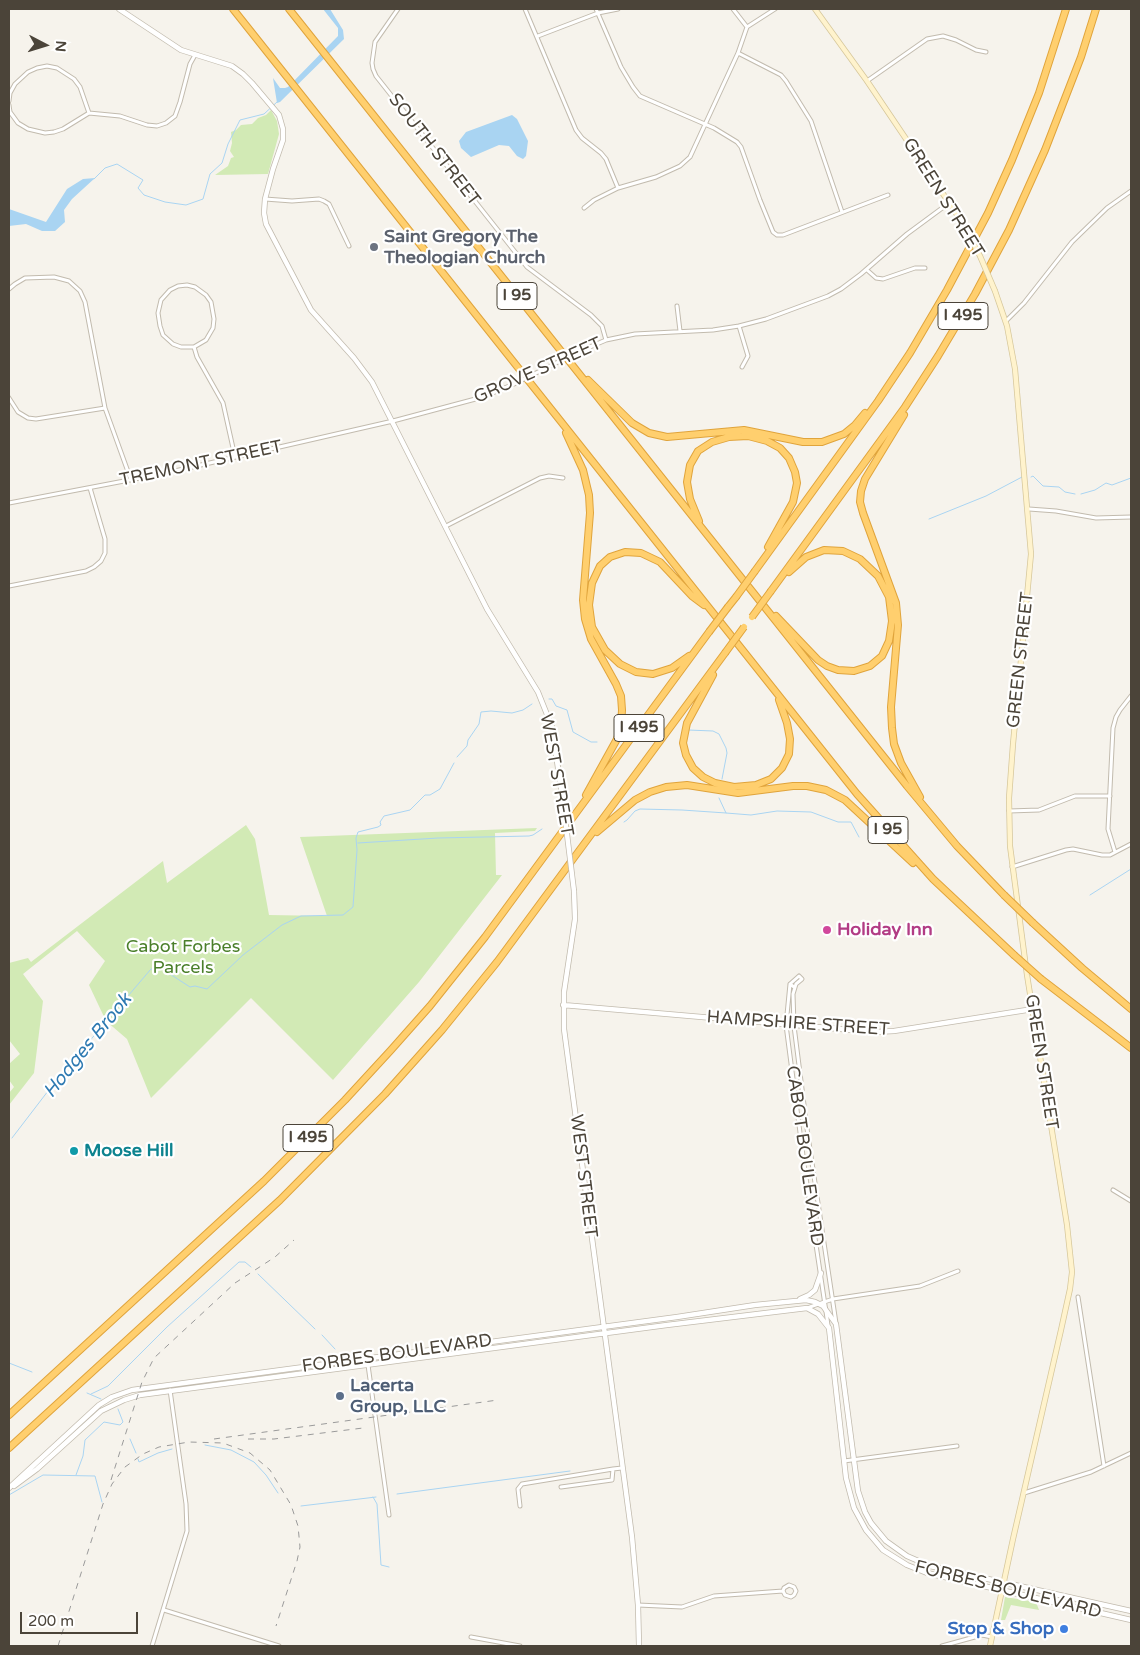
<!DOCTYPE html>
<style>
body{margin:0}
#map{position:relative;width:1140px;height:1655px;overflow:hidden;background:#f6f3ec;font-family:"Varela Round",sans-serif}
canvas{display:block}
.frame{position:absolute;inset:0;border:10px solid #4b4439;pointer-events:none}
.north{position:absolute;left:20px;top:20px;width:50px;height:50px;-webkit-text-stroke:4px #fff;paint-order:stroke;rotate:95deg;font-size:14px;font-weight:700;line-height:20px;text-align:center;color:#4b4439}
.north::after{content:'';display:block;margin:auto;width:18px;height:22px;background:#4b4439;clip-path:polygon(50% 0,100% 100%,50% 72%,0 100%)}
.scale{position:absolute;left:20px;top:1612px;width:118px;height:22px;box-sizing:border-box;border:2px solid #4b4439;border-top:0;padding-left:6px;font-size:15px;line-height:18px;white-space:nowrap;color:#4b4439;-webkit-text-stroke:4px #fff;paint-order:stroke}
</style>
<div id="map">
<canvas width="1140" height="1655"></canvas>
<div class="frame"></div>
<div class="north">N</div>
<div class="scale">200 m</div>
</div>
<script>
const c = document.querySelector('canvas').getContext('2d');
c.lineJoin = 'round';
function paint(path, color) {
  c.fillStyle = color;
  c.fill(path, 'evenodd');
}
function shape(rows) {
  const path = new Path2D();
  for (const r of rows) {
    path.moveTo(r[0], r[1]);
    for (let i = 2; i < r.length; i += 2) path.lineTo(r[i], r[i + 1]);
  }
  return path;
}
function trace(path, color, width, dash) {
  c.strokeStyle = color;
  c.lineWidth = width;
  c.lineCap = dash ? 'butt' : 'round';
  c.setLineDash(dash || []);
  c.stroke(path);
}
function label(font, color, halo, rows, align = 'center') {
  c.font = font + ' "Varela Round",sans-serif';
  c.lineWidth = 4.5;
  c.setLineDash([]);
  c.textBaseline = 'middle';
  c.strokeStyle = halo;
  c.fillStyle = color;
  for (const [text, x, y, turn = 0] of rows) {
    c.save();
    c.translate(x, y);
    c.rotate((+turn || 0) * Math.PI / 180);
    c.textAlign = isNaN(turn) ? turn : align;
    if (halo) c.strokeText(text, 0, 0);
    c.fillText(text, 0, 0);
    c.restore();
  }
}
paint(shape([
 [271,110,277,121,279,134,268,174,215,175,228,166,231,158,234,157,230,151,232,143,231,132,236,130,241,125,252,124,258,118,266,115],
 [246,825,255,839,269,915,327,916,300,837,537,828,535,831,495,833,496,875,502,875,419,982,333,1080,251,998,151,1098,127,1039,106,1021,89,985,105,961,77,931,23,974,43,1001,34,1073,9,1105,9,1093,14,1087,9,1080,9,1064,20,1054,9,1040,9,963,28,958,31,962,163,861,167,883],
 [1005,1597,1036,1602,1039,1610,1011,1605,1005,1620,1001,1620]
]), '#d2eab5');
paint(shape([
 [323,9,330,9,343,30,344,39,280,102,277,103,273,78,280,88,285,88,288,87,338,36,338,28],
 [512,115,517,119,528,141,526,156,523,159,517,156,509,146,499,145,471,157,461,148,459,141,466,132],
 [95,178,72,199,64,210,65,222,55,231,42,231,26,224,9,226,9,209,46,222,67,189,83,179]
]), '#a9d4f2');
trace(shape([
 [94,179,105,168,117,164,143,180,138,188,144,195,165,202,186,205,203,199,210,174,222,163,228,144,240,120,264,114,277,102],
 [1031,477,1033,476,1043,486,1059,487,1065,492,1075,494],
 [1081,494,1095,490,1106,483,1112,485,1131,478],
 [929,519,986,496,1022,477],
 [549,699,552,699,556,706,567,710,573,732,591,742,597,742],
 [688,730,713,731,719,734,726,748,727,753,722,779],
 [457,757,467,746,468,740,479,724,481,712,491,711,512,713,523,710,532,704],
 [719,798,726,813,751,815,777,811,811,812,838,822,851,822,859,837],
 [624,822,627,820,635,811,640,809,682,810,726,813],
 [358,843,438,838,529,836,533,835,542,829],
 [1090,895,1131,869],
 [12,1138,58,1078,151,969,159,967,190,987,195,986,207,989,243,955,282,925,301,916,343,915,353,907,357,850,356,838,358,832,378,827,381,825,380,822,384,816,410,810,425,795,430,795,440,789,454,763],
 [258,1274,315,1329],
 [322,1335,335,1349],
 [9,1363,32,1372],
 [87,1393,101,1399],
 [91,1394,108,1386,167,1327,239,1262,245,1262,251,1267],
 [130,1439,136,1453],
 [205,1445,231,1450,254,1462,266,1475,278,1493],
 [138,1459,139,1462,158,1453,172,1449],
 [76,1475,83,1456,85,1440,104,1422,120,1425,123,1422,118,1409],
 [397,1494,570,1471],
 [9,1495,43,1475,95,1476,102,1502],
 [373,1497,377,1504,381,1565,389,1567],
 [301,1506,376,1497]
]), '#a9d4f2', 1);
const minor = shape([
 [398,9,375,42,372,63,373,69,376,76,527,267,591,315,602,326,606,340],
 [525,9,576,130,582,138,601,153,606,159,618,188],
 [596,9,621,67,633,87,640,96,714,128,737,142,741,147,760,200,773,232,777,235,783,235,888,195],
 [733,9,747,27],
 [538,36,598,13,618,9],
 [738,53,781,75,786,81,811,121,842,212],
 [867,81,927,39,943,36,956,40,976,50,986,52],
 [9,101,10,93,15,84,28,72,37,68,47,66,57,68,74,79,80,87,89,113],
 [9,105,10,112,18,123,28,129,45,133,54,132,63,129,89,113,120,116,147,125,157,126,166,123,175,116,180,102,190,64,195,55],
 [265,199,292,201,319,199,324,201,329,204,349,246],
 [584,208,594,200,618,188,656,177,680,166,690,157,738,53,747,27,775,9],
 [867,270,876,278,883,279,915,268,925,268],
 [9,289,15,284,25,278,54,277,69,281,80,291,85,302,105,408,131,480],
 [677,306,680,331],
 [1006,321,1024,303,1072,242,1107,208,1131,191],
 [739,326,748,356,742,367],
 [194,347,181,347,173,344,163,335,160,326,158,313,161,300,170,290,178,286,187,285,195,287,206,295,211,302,214,319,213,328,206,340,194,347,197,357,223,403,235,457],
 [576,353,606,340,635,334,713,330,739,326,766,319,828,296,841,289,861,274,907,234,949,203],
 [9,398,18,412,28,418,36,419,105,408],
 [9,503,166,473,393,421,483,397,514,384],
 [1029,509,1056,511,1096,518,1131,517],
 [446,526,540,478,549,476,563,478],
 [9,586,86,571,94,567,101,561,105,553,105,539,90,488],
 [1009,811,1039,810,1075,796,1110,796],
 [1115,852,1108,829,1113,728,1116,717,1120,710,1131,696],
 [1012,867,1066,850,1073,849,1102,855,1110,855,1131,844],
 [790,984,786,1025,805,1171,828,1325],
 [794,987,790,984,799,976,802,979,796,984,793,994,794,1026,808,1136,836,1323],
 [1113,1190,1131,1201],
 [1078,1297,1104,1466],
 [807,1308,833,1299,920,1286,958,1271],
 [367,1358,389,1515],
 [844,1461,957,1446],
 [613,1469,622,1468],
 [1024,1493,1091,1472,1131,1453],
 [520,1506,518,1489,522,1484,613,1469,612,1480,561,1487],
 [638,1605,682,1607,714,1596,783,1591,785,1595,791,1597,794,1595,796,1591,794,1587,789,1585,784,1588,783,1591],
 [164,1610,279,1646],
 [471,1637,520,1646],
 [152,1646,187,1531,186,1504,170,1390],
 [942,1646,982,1635,992,1637]
]);
const tertiary = shape([
 [119,9,181,50,232,66,243,74,252,83,279,115,283,129,283,140,273,169,265,199,264,213,266,224,311,310,354,358,372,382,487,609,538,692,552,727,563,802],
 [574,891,575,919,564,992,564,1029,632,1537,638,1605,639,1646],
 [563,1005,875,1032,894,1031,1033,1009],
 [800,1299,809,1295,815,1290,821,1273],
 [14,1486,37,1469,101,1411,124,1400,140,1395,667,1325,807,1308,818,1314,829,1328,846,1478,854,1508,866,1530,883,1550,907,1565,927,1573,1131,1620],
 [9,1488,99,1405,112,1397,132,1390,677,1317,755,1305,806,1300,815,1302,823,1306,836,1324,858,1491,865,1512,871,1523,886,1541,907,1556,930,1566,1131,1611]
]);
const secondary = shape([
 [815,9,867,81,964,225],
 [990,1646,1013,1539,1061,1330,1070,1289,1072,1272,1067,1225,1027,975,1010,846,1009,798,1013,744,1031,554,1015,369,1007,326,995,291]
]);
const motorway = shape([
 [233,9,857,794,933,879,1014,955],
 [289,9,907,786,957,846,1004,895],
 [588,380,632,423,649,433,667,437,744,430,803,442,822,442,844,434,855,425,865,413],
 [904,415,865,479,861,491,860,502,863,513,896,603,898,625,891,707,892,728,894,744,901,763,920,797],
 [566,433,583,470,589,495,590,513,583,600,585,619,591,639,616,684,621,696,622,710,621,726,617,739,586,795],
 [699,521,690,499,687,482,690,465,698,451,712,442,729,437,748,436,767,441,780,448,789,458,795,472,797,483,793,502,768,547],
 [755,571,878,401,910,353,947,290,988,213,1012,160,1039,93,1066,9],
 [771,591,905,407,938,356,975,294,1009,230,1045,150,1081,57,1096,9],
 [728,607,736,597],
 [776,616,818,660,827,666,838,670,854,671,870,666,882,656,889,641,892,621,889,597,878,576,860,559,843,551,824,550,806,557,789,572],
 [689,656,672,668,653,674,636,672,620,664,605,650,592,627,589,605,592,583,600,566,610,557,625,552,641,553,660,562,692,596,704,605],
 [713,675,687,723,683,743,686,755,693,768,703,777,715,783,734,787,756,785,771,779,782,768,789,754,790,739,787,723,779,700],
 [597,832,635,800,650,792,666,787,687,785,738,793,793,786,807,786,826,790,845,800,913,863],
 [1033,923,1082,968,1131,1009],
 [1041,979,1131,1048],
 [9,1415,264,1181,345,1100,391,1050,430,1006,485,937,709,632],
 [9,1448,280,1200,385,1094,442,1030,497,962,725,653]
]);
trace(minor, '#c2bbae', 5);
trace(tertiary, '#c2bbae', 6);
trace(secondary, '#d6c79b', 6);
trace(motorway, '#e0a43c', 8);
trace(minor, '#fff', 3);
trace(tertiary, '#fff', 4.5);
trace(secondary, '#fff3cd', 4.5);
trace(motorway, '#ffcf6e', 6);
trace(shape([
 [9,1375,10,1375],
 [214,1439,498,1400],
 [248,1439,274,1439,363,1428],
 [111,1480,142,1382,154,1358,235,1283,275,1257,294,1240],
 [58,1646,103,1504,112,1484,125,1467,143,1454,159,1447,189,1442,223,1443,250,1453,270,1470,291,1505,298,1526,300,1547,297,1561,276,1626]
]), '#9a9a9a', 1, [6, 6]);
const minorBridge = shape([
 [514,384,576,353]
]);
const tertiaryBridge = shape([
 [563,802,574,891]
]);
const secondaryBridge = shape([
 [964,225,980,256,995,291]
]);
const motorwayBridge = shape([
 [736,597,755,571],
 [752,617,771,591],
 [709,632,728,607],
 [725,653,744,627],
 [1004,895,1033,923],
 [1014,955,1041,979]
]);
trace(minorBridge, '#c2bbae', 5, []);
trace(tertiaryBridge, '#c2bbae', 6, []);
trace(secondaryBridge, '#d6c79b', 6, []);
trace(motorwayBridge, '#e0a43c', 8, []);
trace(minorBridge, '#fff', 3);
trace(tertiaryBridge, '#fff', 4.5);
trace(secondaryBridge, '#fff3cd', 4.5);
trace(motorwayBridge, '#ffcf6e', 6);
for (const [x, y, r, color] of [
 [374,247,5,"#6b7280"],
 [827,930,5,"#d1479c"],
 [74,1151,5,"#0f9aa8"],
 [340,1396,5,"#5c6f8a"],
 [1064,1629,5,"#3f7fe0"]
]) {
  const dot = new Path2D();
  dot.arc(x, y, r, 0, 2 * Math.PI);
  c.fillStyle = color;
  c.fill(dot);
  trace(dot, '#fff', 2);
}
for (const [x, y, w] of [
 [517,296,40],
 [963,316,50],
 [639,728,50],
 [888,830,40],
 [308,1138,50]
]) {
  const box = new Path2D();
  box.roundRect(x - w / 2, y - 13.5, w, 27, 4);
  c.fillStyle = '#fff';
  c.fill(box);
  trace(box, '#4b4439', 1);
}
label('bold 16px', '#4b4439', null, [
 ["I 95",517,296],
 ["I 495",963,316],
 ["I 495",639,728],
 ["I 95",888,830],
 ["I 495",308,1138]
]);
label('18px', '#4b4439', '#fff', [
 ["SOUTH STREET",434,150,52],
 ["GREEN STREET",943,198,58],
 ["GROVE STREET",538,371,-24],
 ["TREMONT STREET",201,464,-12],
 ["GREEN STREET",1021,660,-84],
 ["WEST STREET",556,775,80],
 ["HAMPSHIRE STREET",798,1024,4],
 ["GREEN STREET",1041,1062,81],
 ["CABOT BOULEVARD",804,1156,82],
 ["WEST STREET",583,1176,83],
 ["FORBES BOULEVARD",397,1354,-8],
 ["FORBES BOULEVARD",1008,1590,14]
]);
label('bold 18px', '#5b616d', '#fff', [
 ["Saint Gregory The",384,237],
 ["Theologian Church",384,258]
], 'left');
label('bold 18px', '#b23c85', '#fff', [
 ["Holiday Inn",837,930]
], 'left');
label('18px', '#4a7f2a', '#fff', [
 ["Cabot Forbes",183,947],
 ["Parcels",183,968]
]);
label('bold 18px', '#0d838f', '#fff', [
 ["Moose Hill",84,1151]
], 'left');
label('bold 18px', '#4e5e75', '#fff', [
 ["Lacerta",350,1386],
 ["Group, LLC",350,1407]
], 'left');
label('bold 18px', '#366cbe', '#fff', [
 ["Stop & Shop",1054,1629]
], 'right');
label('italic 19px', '#2e7ab2', '#fff', [
 ["Hodges Brook",88,1046,-51]
]);
</script>
